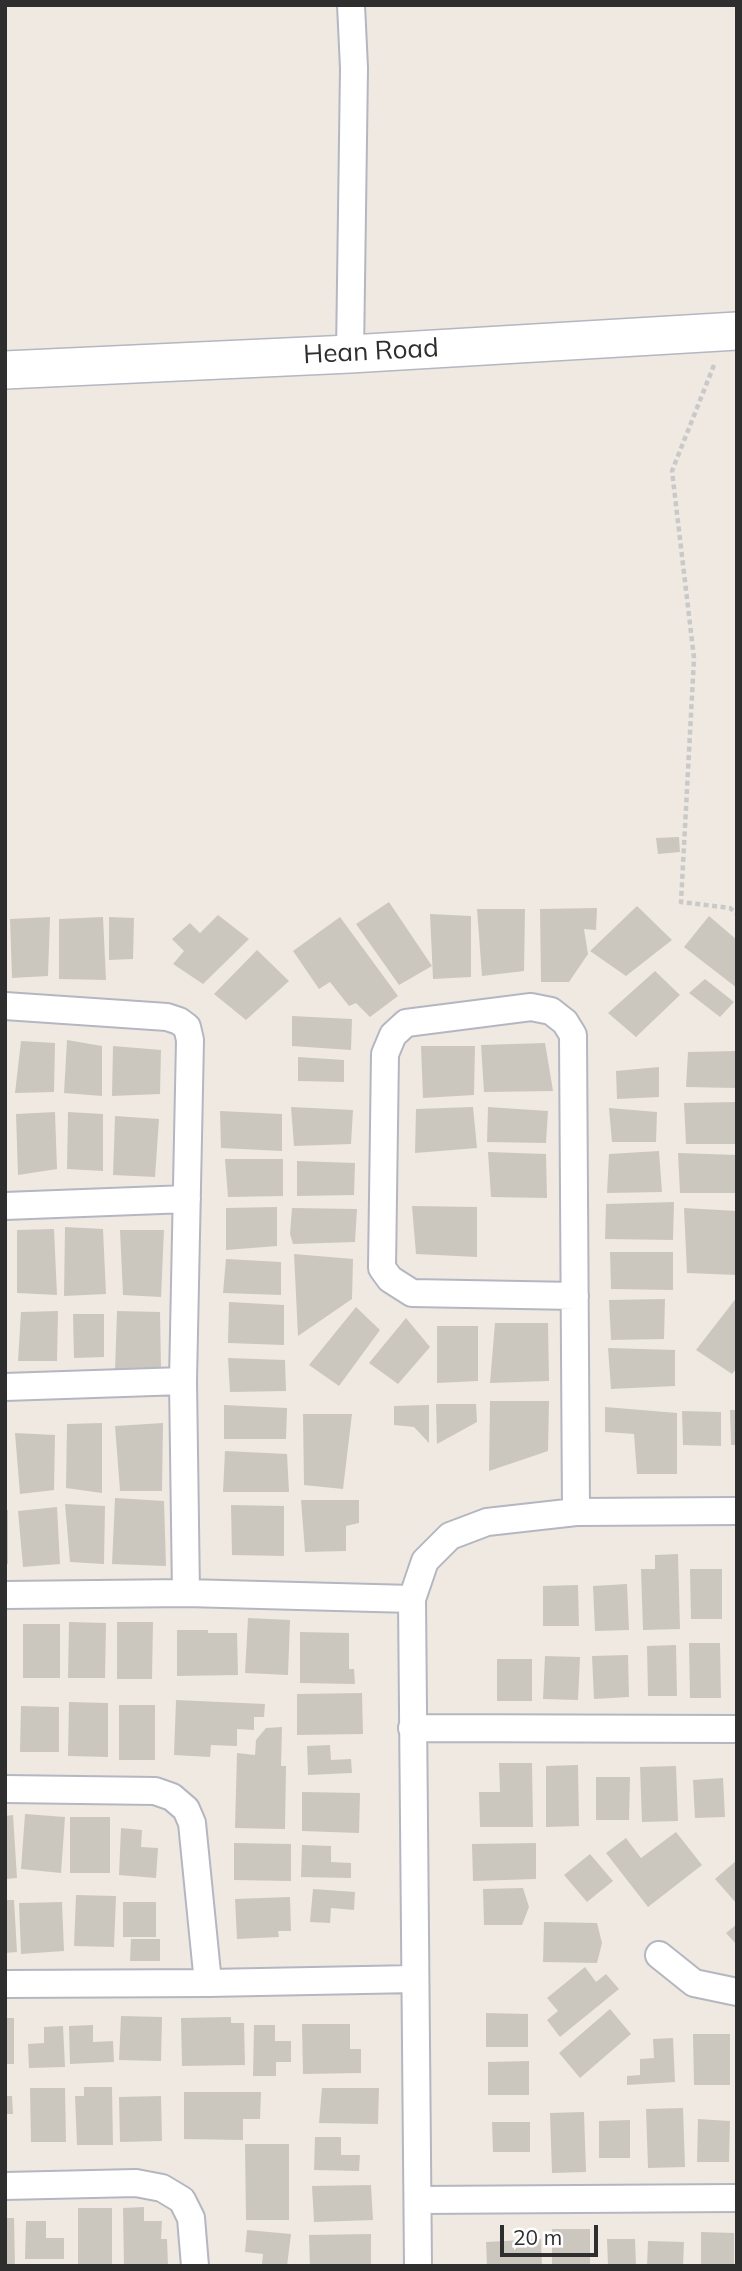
<!DOCTYPE html>
<style>
body{margin:0}
#map{position:relative;width:742px;height:2271px;overflow:hidden;background:#efe9e1;font-family:Mulish,sans-serif}
canvas{display:block}
.frame{position:absolute;inset:0;border:7px solid #2e2e2e;pointer-events:none}
.scale{position:absolute;left:500px;top:2225px;width:98px;height:32px;box-sizing:border-box;border:4px solid #2e2e2e;border-top:0;padding-left:9px;font-size:21px;line-height:24px;white-space:nowrap;color:#2e2e2e;-webkit-text-stroke:5px #fff;paint-order:stroke}
</style>
<div id="map">
<canvas width="742" height="2271"></canvas>
<div class="frame"></div>
<div class="scale">20 m</div>
</div>
<script>
const c = document.querySelector('canvas').getContext('2d');
c.lineJoin = 'round';
function paint(path, color) {
  c.fillStyle = color;
  c.fill(path, 'evenodd');
}
function shape(rows) {
  const path = new Path2D();
  for (const r of rows) {
    path.moveTo(r[0], r[1]);
    for (let i = 2; i < r.length; i += 2) path.lineTo(r[i], r[i + 1]);
  }
  return path;
}
function trace(path, color, width, dash) {
  c.strokeStyle = color;
  c.lineWidth = width;
  c.lineCap = dash ? 'butt' : 'round';
  c.setLineDash(dash || []);
  c.stroke(path);
}
function label(font, color, halo, rows, align = 'center') {
  c.font = font + ' Mulish,sans-serif';
  c.lineWidth = 5;
  c.setLineDash([]);
  c.textBaseline = 'middle';
  c.strokeStyle = halo;
  c.fillStyle = color;
  for (const [text, x, y, turn = 0] of rows) {
    c.save();
    c.translate(x, y);
    c.rotate((+turn || 0) * Math.PI / 180);
    c.textAlign = isNaN(turn) ? turn : align;
    if (halo) c.strokeText(text, 0, 0);
    c.fillText(text, 0, 0);
    c.restore();
  }
}
paint(shape([
 [679,837,680,852,658,854,656,838],
 [389,902,432,966,399,985,356,924],
 [637,906,672,940,626,976,590,951],
 [597,908,596,930,584,929,588,954,569,982,541,982,540,909],
 [477,909,525,909,524,971,482,976],
 [430,914,471,916,471,977,433,979],
 [218,915,249,939,203,984,173,964,184,951,172,939,190,923,200,933],
 [709,916,737,940,737,988,684,947],
 [50,917,48,976,12,978,10,919],
 [103,917,106,980,59,979,59,919],
 [109,917,134,918,133,959,109,960],
 [340,917,398,996,370,1017,356,1003,349,1006,330,982,319,989,293,951],
 [257,950,289,981,246,1020,214,994],
 [655,971,680,995,636,1037,608,1013],
 [705,979,734,1002,720,1017,689,993],
 [292,1016,352,1019,351,1050,292,1046],
 [67,1040,102,1046,102,1096,64,1093],
 [21,1041,55,1043,54,1092,15,1093],
 [545,1043,553,1091,484,1092,481,1045],
 [113,1046,161,1050,160,1094,112,1096],
 [421,1046,475,1046,474,1095,423,1098],
 [737,1051,737,1088,686,1087,688,1052],
 [298,1057,344,1060,344,1082,298,1081],
 [659,1067,659,1097,617,1099,616,1071],
 [737,1102,737,1144,686,1144,684,1103],
 [291,1107,353,1110,351,1144,294,1146],
 [473,1107,477,1148,415,1153,416,1109],
 [488,1107,548,1111,546,1143,487,1142],
 [609,1108,657,1112,656,1142,612,1142],
 [220,1111,282,1114,282,1151,221,1148],
 [55,1112,57,1169,18,1175,16,1114],
 [68,1112,103,1114,103,1171,67,1169],
 [115,1116,159,1119,155,1177,113,1175],
 [659,1151,662,1192,607,1193,609,1154],
 [488,1152,546,1154,547,1198,491,1197],
 [678,1153,737,1155,737,1193,680,1193],
 [225,1159,283,1159,283,1196,228,1197],
 [297,1161,355,1163,354,1195,297,1196],
 [674,1202,673,1240,605,1239,606,1204],
 [412,1206,477,1207,477,1257,416,1254],
 [277,1207,277,1246,226,1250,226,1208],
 [292,1208,357,1209,355,1242,293,1244,290,1234],
 [684,1208,737,1211,737,1275,687,1273],
 [65,1227,103,1229,106,1294,64,1296],
 [54,1229,57,1295,17,1293,17,1230],
 [120,1230,164,1230,161,1297,123,1295],
 [610,1252,673,1252,673,1290,611,1289],
 [294,1254,353,1259,352,1299,298,1336],
 [226,1259,281,1262,281,1295,223,1293],
 [737,1297,737,1368,732,1374,696,1350],
 [665,1299,664,1339,611,1340,609,1300],
 [229,1302,284,1305,284,1345,228,1343],
 [356,1307,380,1330,339,1386,309,1365],
 [58,1311,57,1361,18,1361,21,1312],
 [117,1311,160,1312,161,1367,115,1371],
 [73,1314,104,1314,104,1357,74,1358],
 [406,1318,430,1347,398,1384,369,1363],
 [495,1323,548,1323,549,1381,490,1383],
 [437,1326,478,1326,478,1381,437,1383],
 [608,1348,675,1350,675,1386,611,1389],
 [228,1358,285,1360,286,1391,230,1392],
 [490,1401,549,1401,548,1451,489,1471],
 [436,1404,476,1404,477,1422,437,1444],
 [224,1405,287,1408,286,1439,224,1439],
 [429,1405,429,1443,414,1427,394,1425,394,1406],
 [605,1407,677,1413,677,1474,637,1474,634,1434,605,1432],
 [730,1410,737,1410,737,1445,731,1445],
 [682,1411,721,1412,721,1446,683,1445],
 [303,1414,352,1414,343,1489,304,1485],
 [102,1423,102,1493,66,1488,67,1424],
 [163,1423,162,1491,120,1491,115,1426],
 [15,1433,55,1435,54,1490,20,1494],
 [225,1451,287,1454,289,1492,223,1492],
 [115,1498,164,1501,166,1566,112,1564],
 [301,1500,359,1500,359,1523,346,1526,346,1551,305,1552],
 [65,1504,105,1506,104,1564,70,1562],
 [231,1505,284,1506,284,1556,232,1555],
 [57,1507,60,1564,23,1567,18,1511],
 [5,1510,8,1510,8,1564,5,1564],
 [678,1554,680,1629,643,1630,641,1569,655,1569,655,1555],
 [690,1569,722,1569,722,1619,691,1619],
 [627,1584,629,1630,595,1631,593,1586],
 [578,1585,579,1626,543,1626,543,1586],
 [248,1618,290,1620,288,1675,245,1673],
 [69,1622,106,1623,105,1678,68,1678],
 [117,1622,153,1622,152,1679,117,1679],
 [23,1624,60,1624,60,1678,23,1678],
 [177,1630,208,1630,208,1633,237,1633,238,1675,177,1676],
 [300,1632,349,1633,349,1669,354,1669,355,1684,300,1683],
 [689,1643,720,1643,721,1698,690,1698],
 [676,1645,677,1696,648,1696,647,1646],
 [628,1655,629,1697,594,1699,592,1656],
 [545,1656,580,1657,578,1700,543,1699],
 [497,1659,532,1659,532,1701,497,1701],
 [362,1693,363,1734,297,1735,297,1694],
 [176,1700,265,1704,264,1717,254,1717,254,1730,237,1729,237,1746,211,1745,210,1757,174,1755],
 [69,1702,108,1703,108,1757,68,1756],
 [119,1705,155,1705,155,1760,119,1760],
 [21,1706,59,1707,59,1752,20,1752],
 [282,1727,281,1766,286,1766,285,1829,235,1828,237,1753,255,1755,256,1740,266,1728],
 [330,1745,331,1760,351,1759,352,1773,308,1775,307,1746],
 [499,1763,532,1763,533,1827,480,1827,479,1792,500,1792],
 [578,1765,579,1826,546,1827,546,1766],
 [676,1766,678,1821,642,1822,640,1767],
 [596,1777,630,1777,629,1820,596,1820],
 [723,1778,725,1817,695,1818,693,1780],
 [302,1792,360,1793,359,1833,302,1831],
 [25,1814,65,1817,61,1873,21,1869],
 [13,1815,17,1878,5,1879,5,1816],
 [70,1817,110,1817,110,1873,70,1873],
 [121,1828,142,1830,141,1847,158,1848,156,1878,119,1875],
 [676,1832,702,1865,648,1907,606,1853,626,1838,641,1858],
 [234,1843,291,1844,291,1881,234,1880],
 [536,1843,536,1879,473,1881,472,1844],
 [302,1845,331,1846,331,1862,351,1863,351,1878,301,1877],
 [590,1854,613,1881,587,1902,564,1875],
 [737,1860,737,1904,715,1879],
 [523,1888,529,1907,522,1925,484,1925,483,1889],
 [313,1889,355,1892,354,1910,331,1908,330,1923,310,1922],
 [76,1895,116,1896,114,1947,74,1946],
 [290,1897,291,1931,278,1931,279,1937,237,1939,235,1899],
 [5,1900,14,1900,17,1952,5,1953],
 [62,1902,64,1951,21,1954,19,1903],
 [123,1902,156,1902,156,1937,123,1937],
 [544,1922,597,1923,602,1943,597,1963,543,1962],
 [737,1924,737,1945,726,1933],
 [131,1939,160,1939,160,1961,130,1961],
 [585,1967,596,1982,606,1974,619,1989,560,2037,547,2020,558,2011,547,1998],
 [610,2009,631,2034,580,2078,559,2053],
 [486,2013,528,2014,528,2047,486,2047],
 [121,2016,162,2017,161,2061,119,2060],
 [231,2017,231,2023,244,2023,245,2065,182,2066,181,2018],
 [5,2018,14,2018,14,2064,5,2064],
 [302,2024,350,2024,350,2049,361,2049,361,2073,303,2074],
 [93,2025,93,2042,113,2041,114,2062,70,2064,69,2026],
 [254,2025,275,2025,275,2041,291,2041,291,2062,276,2062,276,2076,253,2076],
 [63,2026,65,2067,29,2068,28,2044,44,2043,44,2027],
 [693,2034,730,2034,730,2085,694,2085],
 [673,2038,675,2082,627,2085,627,2076,640,2075,640,2059,654,2058,653,2039],
 [529,2061,529,2095,488,2095,488,2062],
 [84,2087,112,2087,113,2145,77,2145,75,2096,84,2096],
 [30,2088,65,2088,66,2142,31,2142],
 [322,2088,379,2088,378,2124,319,2123],
 [184,2092,261,2092,260,2119,243,2119,243,2140,184,2139],
 [5,2096,12,2096,13,2114,5,2114],
 [161,2096,162,2141,120,2142,119,2097],
 [683,2108,685,2167,648,2168,646,2109],
 [584,2112,586,2172,552,2173,550,2113],
 [698,2119,730,2121,729,2162,697,2162],
 [630,2120,630,2158,599,2158,599,2121],
 [492,2122,530,2122,530,2152,493,2152],
 [315,2137,341,2137,341,2155,360,2155,359,2171,314,2170],
 [245,2144,289,2144,289,2220,246,2220],
 [371,2185,373,2220,314,2222,312,2186],
 [144,2207,144,2221,162,2221,161,2239,167,2239,168,2266,124,2266,123,2208],
 [78,2208,112,2208,112,2266,78,2266],
 [5,2218,14,2218,15,2266,5,2266],
 [26,2221,46,2221,46,2238,64,2238,64,2259,25,2259],
 [552,2229,590,2229,590,2266,552,2266],
 [247,2230,291,2234,287,2266,262,2264,263,2254,245,2252],
 [701,2232,734,2233,734,2266,701,2266],
 [371,2234,371,2266,310,2266,309,2235],
 [541,2239,542,2266,487,2266,486,2242],
 [607,2239,635,2239,636,2266,608,2266],
 [648,2241,684,2242,683,2266,647,2266]
]), '#cbc7bf');
const street = shape([
 [350,354,354,68,351,5],
 [5,1006,167,1017,179,1021,187,1027,190,1040,183,1381,186,1593],
 [5,1206,187,1199],
 [575,1296,412,1293,390,1279,382,1268,385,1054,393,1035,406,1023,531,1007,551,1011,565,1022,573,1035,576,1512],
 [5,1387,183,1381],
 [5,1595,186,1593,412,1599],
 [412,1728,737,1729],
 [5,1789,155,1791,172,1797,186,1809,192,1823,208,1983],
 [659,1955,694,1983,737,1992],
 [5,1984,208,1983,415,1979],
 [5,2186,136,2183,162,2188,182,2200,191,2218,195,2266],
 [418,2200,737,2198],
 [418,2266,412,1599,425,1561,450,1536,487,1522,576,1512,737,1511]
]);
const secondary = shape([
 [5,370,350,354,737,331]
]);
trace(street, '#b4b7c1', 30);
trace(secondary, '#b4b7c1', 40);
trace(shape([
 [714,365,672,471,694,658,681,902,730,908,737,914]
]), '#c9c9c9', 4.5, [5, 3.5]);
trace(street, '#fff', 26);
trace(secondary, '#fff', 37);
label('26px', '#2e2e2e', '#fff', [
 ["Hean Road",371,352,-3]
]);
</script>
